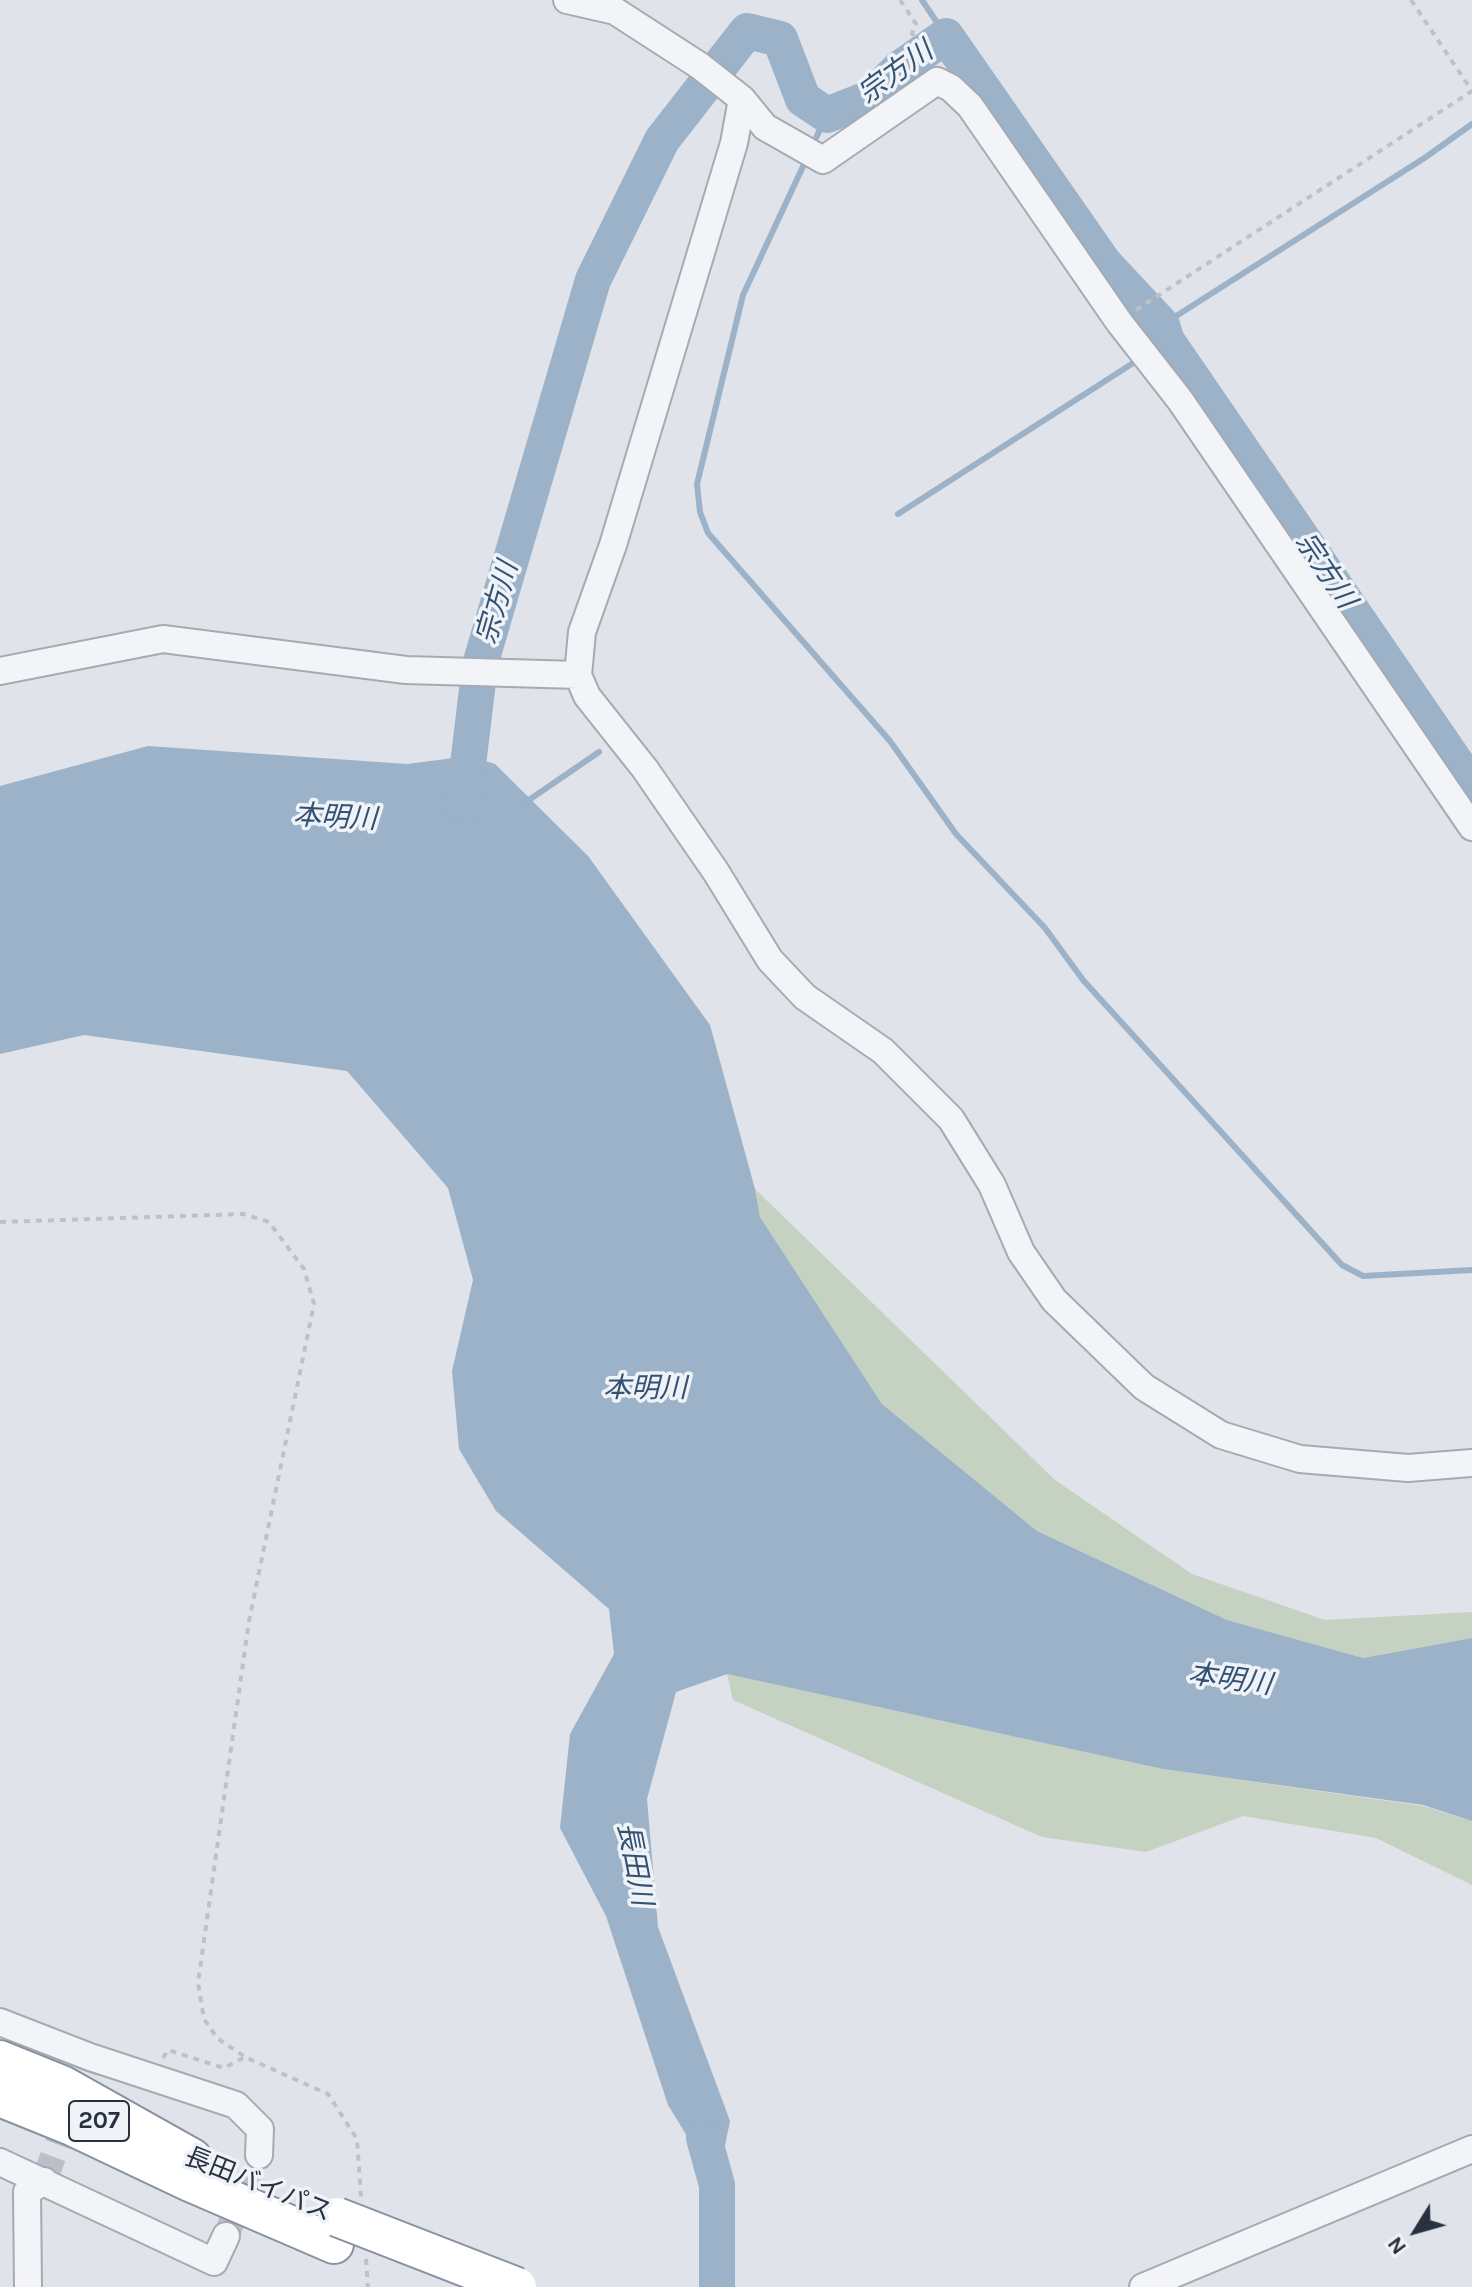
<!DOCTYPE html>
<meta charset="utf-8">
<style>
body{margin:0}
#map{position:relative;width:1472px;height:2287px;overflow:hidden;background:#e0e3e9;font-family:Karla,sans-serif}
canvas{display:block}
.north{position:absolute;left:1376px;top:2191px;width:80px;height:80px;-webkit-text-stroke:6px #eff2f6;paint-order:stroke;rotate:233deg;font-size:22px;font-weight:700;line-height:32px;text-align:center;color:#293140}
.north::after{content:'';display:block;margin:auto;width:28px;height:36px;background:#293140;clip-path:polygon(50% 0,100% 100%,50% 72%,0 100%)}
</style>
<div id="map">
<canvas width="1472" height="2287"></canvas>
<div class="north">N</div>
</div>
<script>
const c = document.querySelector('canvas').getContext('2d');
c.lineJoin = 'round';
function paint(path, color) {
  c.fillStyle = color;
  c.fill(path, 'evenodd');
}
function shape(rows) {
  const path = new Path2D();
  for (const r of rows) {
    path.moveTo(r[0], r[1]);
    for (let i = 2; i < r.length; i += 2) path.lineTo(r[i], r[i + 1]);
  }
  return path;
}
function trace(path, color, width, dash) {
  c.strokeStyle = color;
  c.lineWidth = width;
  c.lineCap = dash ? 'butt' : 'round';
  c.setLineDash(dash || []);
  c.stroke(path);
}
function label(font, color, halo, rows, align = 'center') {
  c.font = font + ' Karla,"Noto Sans JP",sans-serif';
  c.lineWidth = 7;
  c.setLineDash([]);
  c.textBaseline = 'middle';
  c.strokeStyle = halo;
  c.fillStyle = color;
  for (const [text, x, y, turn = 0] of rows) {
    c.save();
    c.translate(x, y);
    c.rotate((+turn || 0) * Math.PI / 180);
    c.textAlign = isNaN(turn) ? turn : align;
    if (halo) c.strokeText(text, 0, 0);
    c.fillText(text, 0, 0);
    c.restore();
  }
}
paint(shape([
 [755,1189,1055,1480,1192,1574,1325,1620,1472,1612,1472,1638,1363,1658,1227,1620,1037,1531,882,1404,760,1217],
 [727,1674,1163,1769,1423,1806,1472,1821,1472,1885,1376,1838,1243,1816,1146,1852,1042,1837,733,1700]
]), '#c6d2c1');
paint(shape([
 [148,746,407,764,469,756,495,764,588,856,710,1025,755,1189,760,1217,882,1404,1037,1531,1227,1620,1363,1658,1472,1638,1472,1821,1423,1805,1163,1769,727,1674,676,1692,647,1799,658,1927,730,2121,717,2185,668,2105,606,1916,560,1828,570,1734,614,1654,609,1609,496,1511,459,1449,452,1371,473,1280,448,1188,347,1071,84,1035,0,1054,0,786]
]), '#9bb2c8');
trace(shape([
 [922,0,946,36],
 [812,146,827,115],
 [806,160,743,295,697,484,700,512,708,533,890,741,956,834,1045,928,1083,980,1342,1265,1363,1276,1472,1270],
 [1162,325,1426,157,1472,124],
 [1150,352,1167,341],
 [898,514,1141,358],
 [526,802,599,752]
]), '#9bb2c8', 6);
trace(shape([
 [463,806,480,665,593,280,662,140,747,31,780,39,803,99,827,115,870,98,899,69,946,36,1104,263,1162,325,1167,341,1472,786],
 [704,2138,717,2185,717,2287]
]), '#9bb2c8', 36);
trace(shape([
 [44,2181,90,2057],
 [226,2236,259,2155]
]), '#bbbfc7', 26, [26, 13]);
const minor = shape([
 [567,0,615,11,700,66,742,99,765,127,823,160,937,81,951,88,970,106,1119,322,1180,400,1472,827],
 [742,99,734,143,613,545,582,632,578,675,587,696,645,769,716,872,770,960,805,997,883,1051,951,1119,992,1185,1021,1252,1054,1300,1144,1387,1221,1435,1300,1459,1408,1468,1472,1463],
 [0,671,163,639,406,670,578,675],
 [0,2022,90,2057,236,2105,260,2129,259,2155],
 [0,2162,214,2262,226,2236],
 [28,2287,27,2192,44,2181],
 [1143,2287,1472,2149]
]);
const highway = shape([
 [0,2060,62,2085,192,2158],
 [0,2097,74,2127,190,2182,334,2244]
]);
trace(minor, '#a5aab3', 30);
trace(highway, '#87919f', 42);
trace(shape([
 [900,0,916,24,912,33,928,64],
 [1411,0,1472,91],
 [1136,310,1472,91],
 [0,1222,243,1214,269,1222,304,1269,314,1304,249,1621,198,1983,204,2019,217,2038,245,2057],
 [163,2058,168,2050,224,2068,245,2057,328,2094,357,2139,361,2198],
 [366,2259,368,2287]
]), '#bec1c7', 4, [6, 6]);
trace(minor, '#f2f4f7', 26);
trace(highway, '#fff', 38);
const highwayBridge = shape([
 [337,2217,517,2287]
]);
trace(highwayBridge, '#87919f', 42, []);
trace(highwayBridge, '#fff', 38);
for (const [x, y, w] of [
 [99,2121,60]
]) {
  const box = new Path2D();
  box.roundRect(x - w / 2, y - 20, w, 40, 6);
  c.fillStyle = '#eff2f6';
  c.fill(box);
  trace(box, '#293140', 2);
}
label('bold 24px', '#293140', null, [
 ["207",99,2121]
]);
label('26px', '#293140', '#eff2f6', [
 ["長田バイパス",258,2185,22]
]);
label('italic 28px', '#335173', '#eff2f6', [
 ["宗方川",896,73,-36],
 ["宗方川",1325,571,56],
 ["宗方川",498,603,-74],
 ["本明川",335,818,3],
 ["本明川",645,1389],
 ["本明川",1230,1680,8],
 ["長田川",634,1864,79]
]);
</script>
